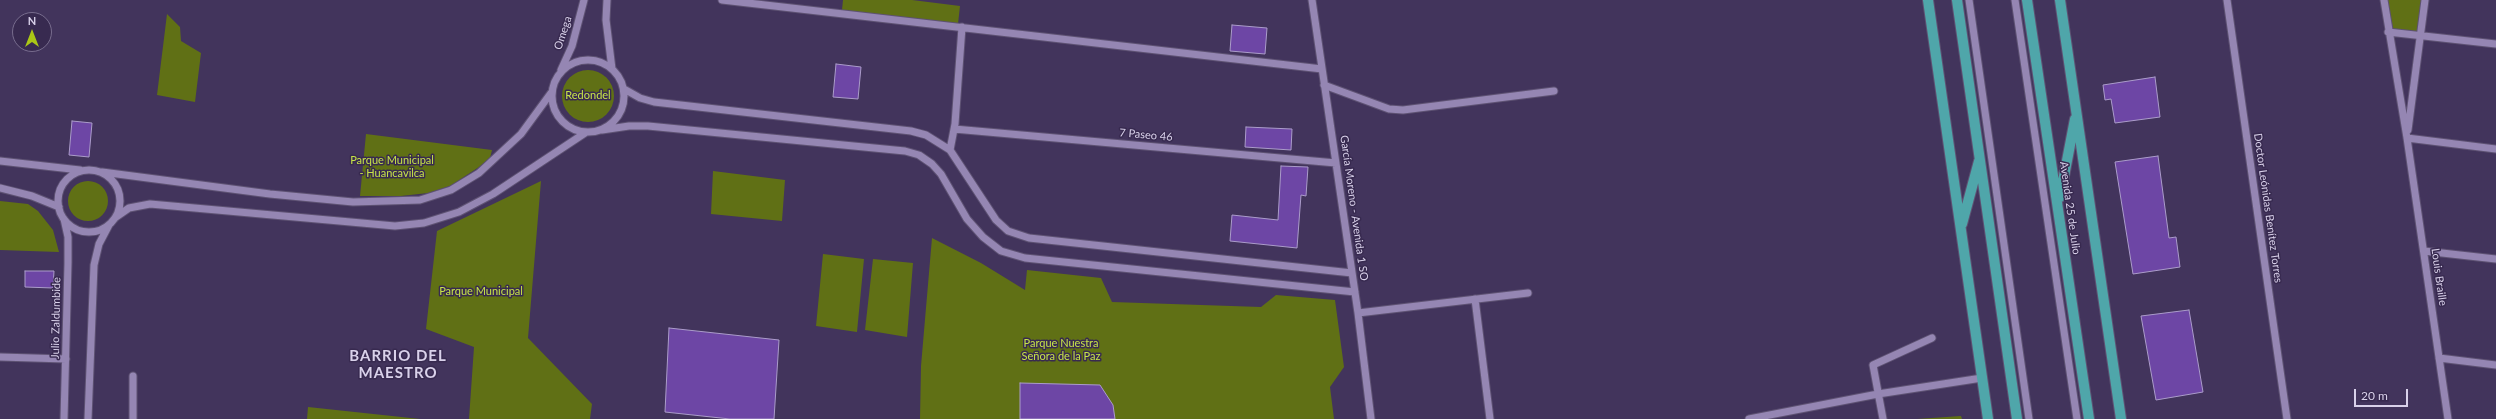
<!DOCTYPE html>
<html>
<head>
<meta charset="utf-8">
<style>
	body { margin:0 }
	#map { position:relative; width:2496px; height:419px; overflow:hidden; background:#42345c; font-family:Lato,sans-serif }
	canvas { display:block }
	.north { position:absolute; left:12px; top:12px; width:40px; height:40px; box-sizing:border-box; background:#382a50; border:1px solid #786d8e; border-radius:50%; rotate:0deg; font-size:11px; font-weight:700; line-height:16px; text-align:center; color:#d9d1ea }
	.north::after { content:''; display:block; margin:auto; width:14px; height:18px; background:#abc616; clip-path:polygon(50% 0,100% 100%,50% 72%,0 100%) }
	.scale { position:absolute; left:2354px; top:389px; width:54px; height:18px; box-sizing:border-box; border:2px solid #d9d1ea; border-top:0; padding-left:5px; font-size:12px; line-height:14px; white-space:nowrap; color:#d9d1ea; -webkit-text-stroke:3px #382a50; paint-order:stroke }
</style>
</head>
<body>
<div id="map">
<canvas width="2496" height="419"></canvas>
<div class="north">N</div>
<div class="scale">20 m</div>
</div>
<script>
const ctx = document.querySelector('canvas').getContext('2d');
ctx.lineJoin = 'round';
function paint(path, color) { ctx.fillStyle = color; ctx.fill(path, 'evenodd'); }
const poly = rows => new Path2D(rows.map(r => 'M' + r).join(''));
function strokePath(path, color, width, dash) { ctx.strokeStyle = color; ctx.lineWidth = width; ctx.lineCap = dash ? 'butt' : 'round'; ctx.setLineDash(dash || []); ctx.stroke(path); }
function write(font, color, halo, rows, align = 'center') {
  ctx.font = font + ' Lato,sans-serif'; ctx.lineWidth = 3; ctx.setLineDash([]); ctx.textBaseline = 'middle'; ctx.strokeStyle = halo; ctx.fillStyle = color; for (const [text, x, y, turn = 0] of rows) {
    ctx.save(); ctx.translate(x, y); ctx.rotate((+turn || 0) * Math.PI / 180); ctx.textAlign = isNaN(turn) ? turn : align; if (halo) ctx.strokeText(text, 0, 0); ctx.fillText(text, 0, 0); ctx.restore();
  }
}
paint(poly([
	[843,0,912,0,960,6,958,24,842,10],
	[2384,0,2425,0,2420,35,2388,32],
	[167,14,180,27,181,41,201,53,195,102,157,95],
	'562 96a26 26 0 1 1 52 0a26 26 0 1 1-52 0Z',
	[366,134,492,150,490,158,479,167,450,186,428,193,401,196,360,196],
	[713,171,785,180,782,221,711,214],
	'68 201a20 20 0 1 1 40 0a20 20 0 1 1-40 0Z',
	[541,181,528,338,592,404,590,419,469,419,474,347,426,329,437,231],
	[0,201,28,204,38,211,53,230,59,252,0,250],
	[932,238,981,263,1025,290,1027,270,1101,278,1112,302,1261,307,1276,295,1335,300,1344,367,1330,387,1334,419,920,419,921,366],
	[823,254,864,259,857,332,816,326],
	[873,259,913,263,907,337,865,330],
	[308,407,420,419,307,419],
	[1961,416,1962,419,1917,419]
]), '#607015');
const building = poly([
	[1232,25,1267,28,1265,54,1230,51,1232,25],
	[836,64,861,67,858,99,833,97,836,64],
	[2155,77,2160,117,2115,123,2111,99,2105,100,2103,85,2155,77],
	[72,121,92,123,89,157,69,155,72,121],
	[1246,127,1292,129,1291,150,1245,147,1246,127],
	[2158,156,2169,238,2176,237,2180,267,2133,274,2115,162,2158,156],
	[1281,166,1308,167,1306,196,1301,195,1297,248,1230,241,1232,215,1278,220,1281,166],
	[25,271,54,271,53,288,25,287,25,271],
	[2189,310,2203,392,2156,400,2141,316,2189,310],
	[669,328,779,340,774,419,730,419,665,412,669,328],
	[1020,383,1100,385,1113,405,1115,419,1020,419,1020,383]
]);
paint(building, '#6d46a5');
strokePath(building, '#ab9cca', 1);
const minor = poly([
	[607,0,606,20,612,69],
	[722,0,1322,69],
	[1312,0,1358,313,1371,419],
	[1969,0,2029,419],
	[2015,0,2077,419],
	[2227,0,2287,419],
	[2384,0,2407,138,2448,419],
	[2388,32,2496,44],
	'552 96a36 36 0 1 1 72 0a36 36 0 1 1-72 0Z',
	[561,70,572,46,584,0],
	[1324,85,1389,109,1403,110,1554,91],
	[624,89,640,98,654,102,911,131,926,135,950,150,996,220,1008,231,1029,238,1352,273],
	[954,129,1336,163],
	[602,130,629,126,648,126,905,151,919,155,932,164,941,174,967,219,983,237,1001,251,1025,258,1355,292],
	[2408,130,2425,0],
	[2407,138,2496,149],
	[950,150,955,124,962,27],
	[0,161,80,170],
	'58 201a31 31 0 1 1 62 0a31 31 0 1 1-62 0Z',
	[102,172,270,194,353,202,420,200,451,190,479,173,521,134,551,93],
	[0,188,32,196,59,207],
	[116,217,129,208,150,204,395,226,424,223,459,212,493,194,585,133],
	[64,219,68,237,68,263,64,419],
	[2424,251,2496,259],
	[1475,299,1490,419],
	[1358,313,1528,293],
	[0,357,66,359],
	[2439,358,2496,365],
	[88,419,94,265,99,244,109,225],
	[133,419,133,376],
	[1749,419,1878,394,1982,378],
	[1883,419,1873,365,1932,338]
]);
const major = poly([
	[1928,0,1988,419],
	[1957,0,2017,419],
	[2027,0,2089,419],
	[2060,0,2121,419],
	[2060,197,2075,119],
	[1962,224,1979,161]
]);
strokePath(minor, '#5e5273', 9);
strokePath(major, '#5e5273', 12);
strokePath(minor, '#9586b3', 7);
strokePath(major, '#4fa6aa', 10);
write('11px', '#d9d1ea', '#382a50', [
	["Omega",563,33,-72],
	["7 Paseo 46",1146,135,5],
	["García Moreno - Avenida 1 SO",1354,208,82],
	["Avenida 25 de Julio",2070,208,82],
	["Doctor Leónidas Benítez Torres",2268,208,82],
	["Louis Braille",2439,277,82],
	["Julio Zaldumbide",56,318,-89]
]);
write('11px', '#c7e448', '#382a50', [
	["Redondel",588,95],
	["Parque Municipal",392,160],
	["- Huancavilca",392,173],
	["Parque Municipal",481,291],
	["Parque Nuestra",1061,343],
	["Señora de la Paz",1061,356]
]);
ctx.letterSpacing = '1px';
write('bold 15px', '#d9d1ea', '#382a50', [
	["BARRIO DEL",398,356],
	["MAESTRO",398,373]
]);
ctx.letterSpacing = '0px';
</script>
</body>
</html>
